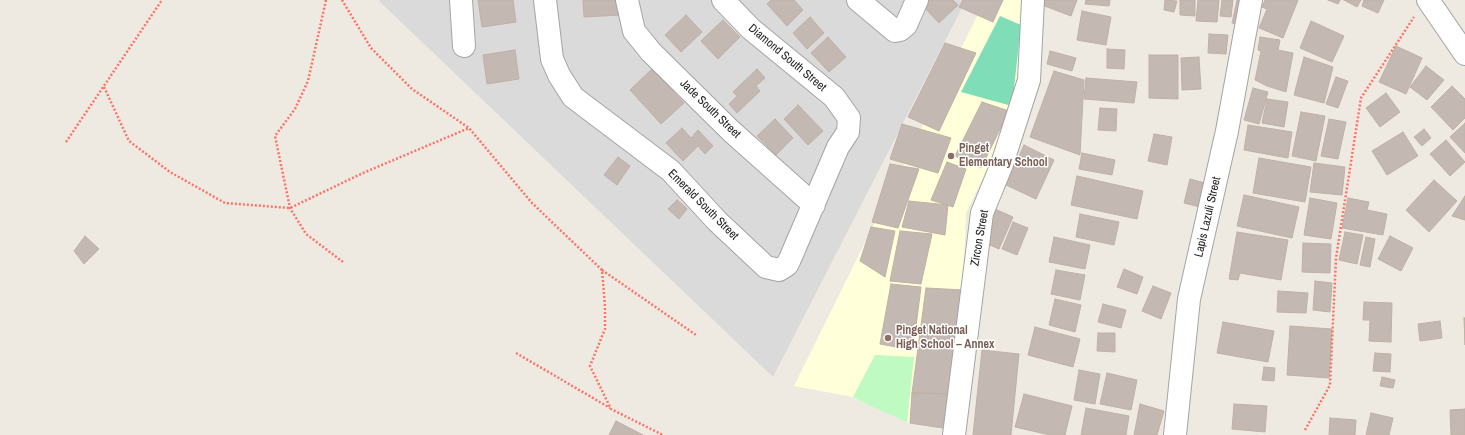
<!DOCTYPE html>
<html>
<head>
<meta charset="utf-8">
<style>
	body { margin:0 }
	canvas { display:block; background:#eeeae2 }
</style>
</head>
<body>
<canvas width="1465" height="435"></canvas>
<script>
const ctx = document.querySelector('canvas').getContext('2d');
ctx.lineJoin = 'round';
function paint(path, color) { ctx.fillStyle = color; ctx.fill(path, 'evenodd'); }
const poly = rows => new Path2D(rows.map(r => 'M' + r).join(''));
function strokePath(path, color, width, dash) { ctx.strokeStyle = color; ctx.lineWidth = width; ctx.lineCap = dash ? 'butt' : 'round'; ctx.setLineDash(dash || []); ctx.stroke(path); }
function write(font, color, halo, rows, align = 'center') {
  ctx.font = font + ' "Archivo Narrow",sans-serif'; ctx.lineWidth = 3; ctx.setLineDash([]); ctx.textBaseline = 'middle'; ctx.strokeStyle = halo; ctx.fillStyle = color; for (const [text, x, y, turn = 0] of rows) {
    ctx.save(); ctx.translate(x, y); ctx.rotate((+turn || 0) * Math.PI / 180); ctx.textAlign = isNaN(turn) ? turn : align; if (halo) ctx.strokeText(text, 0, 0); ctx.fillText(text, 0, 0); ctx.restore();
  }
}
paint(poly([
	[380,0,966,0,773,377,379,1]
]), '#dbdada');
paint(poly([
	[985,0,1022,0,1021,99,966,213,963,290,949,429,910,423,868,405,853,397,794,386]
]), '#ffffda');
paint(poly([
	[875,355,914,357,907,422,868,405,853,397]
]), '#befac2');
paint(poly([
	[1000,16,1021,25,1012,106,961,92]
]), '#7fdeb8');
const building = poly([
	[478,0,513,0,516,22,482,27,478,0],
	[583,0,619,0,620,15,584,17,583,0],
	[771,0,794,0,803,10,787,26,767,4,771,0],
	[927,0,953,0,958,5,939,23,922,5,927,0],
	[963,0,1003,0,993,22,959,7,963,0],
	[1044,0,1077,0,1071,16,1042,5,1044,0],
	[1086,0,1110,0,1109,6,1085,4,1086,0],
	[1165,0,1177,1,1174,12,1164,10,1165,0],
	[1180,0,1195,0,1195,16,1180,15,1180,0],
	[1198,0,1219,0,1217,22,1196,21,1198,0],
	[1222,0,1233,0,1231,17,1220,16,1222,0],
	[1237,0,1248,0,1243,25,1232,23,1237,0],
	[1265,0,1298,0,1283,38,1259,28,1267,9,1262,7,1265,0],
	[1328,0,1340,0,1338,4,1328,0],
	[1344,0,1361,0,1357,7,1344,0],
	[1364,0,1384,0,1378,13,1362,6,1364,0],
	[1082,11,1111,17,1106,45,1077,40,1082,11],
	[686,15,702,32,681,52,665,35,686,15],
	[810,17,824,33,807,49,793,33,810,17],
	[723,20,740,37,718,59,701,41,723,20],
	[1311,21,1344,36,1332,62,1300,48,1311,21],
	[1209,34,1228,35,1226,54,1208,53,1209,34],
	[828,37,846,57,829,72,811,53,828,37],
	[1260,37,1280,40,1278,50,1293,53,1286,92,1267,86,1255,80,1261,51,1258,50,1260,37],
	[945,43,976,53,939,131,908,117,945,43],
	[1396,46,1422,58,1406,94,1379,82,1396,46],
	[1107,49,1125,50,1124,69,1107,68,1107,49],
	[515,50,519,79,487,84,483,55,515,50],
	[1050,51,1076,58,1072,71,1047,64,1050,51],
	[1149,55,1178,55,1178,99,1149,98,1149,55],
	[1199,57,1201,89,1182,90,1181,58,1199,57],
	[1304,57,1333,67,1324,103,1294,95,1304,57],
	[1426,66,1444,80,1427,100,1410,87,1426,66],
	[652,69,684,103,661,124,630,90,652,69],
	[757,69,765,78,756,86,760,91,737,113,729,104,737,96,733,92,757,69],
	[1054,71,1084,80,1080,155,1030,137,1054,71],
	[1336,77,1348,81,1338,108,1326,104,1336,77],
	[1086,78,1137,82,1134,103,1084,99,1086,78],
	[1452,86,1465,99,1465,118,1453,130,1431,107,1452,86],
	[1253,88,1268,92,1259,124,1244,120,1253,88],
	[1386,93,1400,112,1380,127,1366,108,1386,93],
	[1267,99,1288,102,1284,127,1262,123,1267,99],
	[982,102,1009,111,981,168,955,156,982,102],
	[798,105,823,131,808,145,784,119,798,105],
	[1100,108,1117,109,1116,131,1098,130,1100,108],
	[1301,112,1325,116,1316,161,1292,156,1301,112],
	[775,119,793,138,776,155,757,136,775,119],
	[1329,119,1346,122,1338,159,1321,156,1329,119],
	[1465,123,1465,153,1450,137,1465,123],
	[902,124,951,138,938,173,890,159,902,124],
	[1248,125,1292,132,1288,158,1244,150,1248,125],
	[682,128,691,138,698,130,713,146,705,154,698,146,683,161,666,143,682,128],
	[1424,129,1431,138,1422,146,1414,137,1424,129],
	[1403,132,1418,156,1387,175,1372,151,1403,132],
	[1154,134,1172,137,1167,165,1148,161,1154,134],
	[1446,140,1465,162,1450,176,1430,154,1446,140],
	[1024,145,1054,160,1036,199,1006,185,1024,145],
	[1082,153,1115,160,1112,175,1079,169,1082,153],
	[618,157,630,166,617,185,604,175,618,157],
	[1259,158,1311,167,1305,202,1253,193,1259,158],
	[947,162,966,169,953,207,931,200,947,162],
	[1314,163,1345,167,1342,195,1310,192,1314,163],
	[890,164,919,169,898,228,872,222,890,164],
	[1077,176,1143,191,1137,219,1071,205,1077,176],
	[1190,179,1205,183,1200,207,1184,203,1190,179],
	[1434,180,1457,201,1429,232,1406,210,1434,180],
	[1244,195,1299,207,1292,238,1237,226,1244,195],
	[1465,196,1465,220,1452,216,1465,196],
	[1310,198,1337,203,1331,239,1304,235,1310,198],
	[1348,198,1369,202,1367,210,1387,214,1383,235,1342,228,1348,198],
	[677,200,687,209,679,219,668,209,677,200],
	[909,201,948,205,945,235,902,227,909,201],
	[995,209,1013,217,999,249,981,241,995,209],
	[1080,214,1119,222,1114,245,1076,237,1080,214],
	[1013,222,1028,228,1017,255,1002,249,1013,222],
	[871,227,895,231,885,277,860,261,871,227],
	[900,231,932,234,921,284,890,281,900,231],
	[1237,232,1288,240,1281,280,1240,273,1238,280,1229,279,1237,232],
	[1345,232,1363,235,1357,264,1339,260,1345,232],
	[85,236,99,249,84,264,74,251,85,236],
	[1390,236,1413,248,1401,271,1378,259,1390,236],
	[1054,237,1090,245,1085,269,1049,262,1054,237],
	[1366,237,1375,239,1370,267,1360,265,1366,237],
	[1303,243,1331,244,1330,273,1302,272,1303,243],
	[1124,269,1143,277,1137,294,1117,287,1124,269],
	[1056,270,1085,275,1080,300,1051,294,1056,270],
	[1315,281,1332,283,1330,312,1313,310,1315,281],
	[891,284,921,287,913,350,880,344,891,284],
	[1153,286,1171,293,1161,319,1142,311,1153,286],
	[926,288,963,290,953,394,912,393,926,288],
	[1278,291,1308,293,1306,313,1277,312,1278,291],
	[1055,299,1081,305,1075,332,1049,325,1055,299],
	[1364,302,1392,303,1391,342,1369,341,1370,320,1363,320,1364,302],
	[1103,304,1126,310,1121,328,1098,322,1103,304],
	[1464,318,1465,318,1465,345,1464,318],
	[1440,321,1442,338,1420,341,1418,324,1440,321],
	[1223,322,1274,331,1268,362,1217,353,1223,322],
	[1290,326,1332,329,1329,378,1287,375,1290,326],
	[1035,327,1080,339,1073,367,1028,355,1035,327],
	[1098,333,1115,333,1115,352,1097,351,1098,333],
	[982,350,1019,354,1011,435,973,435,982,350],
	[1375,353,1391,354,1390,372,1373,371,1375,353],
	[1264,367,1275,368,1274,381,1262,380,1264,367],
	[1079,370,1100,374,1095,404,1074,400,1079,370],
	[1107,373,1137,380,1131,410,1100,404,1107,373],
	[1382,377,1395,380,1393,388,1380,386,1382,377],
	[912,393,953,394,949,429,910,423,912,393],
	[1024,394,1072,406,1065,435,1050,435,1015,427,1024,394],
	[1140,404,1164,411,1157,435,1134,435,1140,404],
	[1234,404,1267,406,1265,432,1232,429,1234,404],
	[1086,408,1129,416,1126,435,1081,435,1086,408],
	[1465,409,1465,435,1451,435,1450,410,1465,409],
	[1371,413,1393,418,1389,435,1366,435,1371,413],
	[1330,418,1356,420,1355,435,1329,435,1330,418],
	[616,421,643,435,609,435,616,421]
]);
paint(building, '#c3b9b2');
strokePath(building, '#c0b0a5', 1);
const minor = poly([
	[461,0,464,46],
	[545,0,552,59,559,75,573,97,671,171,717,221,766,267,779,270,787,265,790,259,838,147,848,132,849,118,834,97,751,29,723,0],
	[627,0,634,31,651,52,731,131,814,205],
	[858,0,895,31,900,30,906,25,917,0],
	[1428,0,1465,54],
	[954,435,982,213,1002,164,1029,80,1033,0],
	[1175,435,1189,299,1227,131,1251,0]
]);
strokePath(minor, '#a4a4a4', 24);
strokePath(poly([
	[326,0,308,81,295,109,275,136,290,208,306,234,343,262],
	[342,0,371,48,412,89,469,128,532,203,602,270,605,306,605,329,590,366,611,409,663,435],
	[104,87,129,141,170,172,225,203,290,208,363,173,469,128],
	[66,142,162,0],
	[602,270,696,335],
	[516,353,610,408],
	[1305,430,1330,385,1336,258,1361,98,1414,17]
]), '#fb7467', 2.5, [2, 2]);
strokePath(minor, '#fff', 22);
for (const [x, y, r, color] of [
	[951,156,4,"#8d6e63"],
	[888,338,4,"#8d6e63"]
]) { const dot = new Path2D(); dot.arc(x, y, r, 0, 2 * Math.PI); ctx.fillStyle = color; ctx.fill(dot); strokePath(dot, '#fff', 1.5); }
write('12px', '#1d1d1d', '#fff', [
	["Diamond South Street",787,58,40],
	["Jade South Street",710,109,44],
	["Emerald South Street",703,205,45],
	["Lapis Lazuli Street",1208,217,-77],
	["Zircon Street",980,238,-80]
]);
write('bold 12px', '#785e54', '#fff', [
	["Pinget",959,149],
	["Elementary School",959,163],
	["Pinget National",896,331],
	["High School – Annex",896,345]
], 'left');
</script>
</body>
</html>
